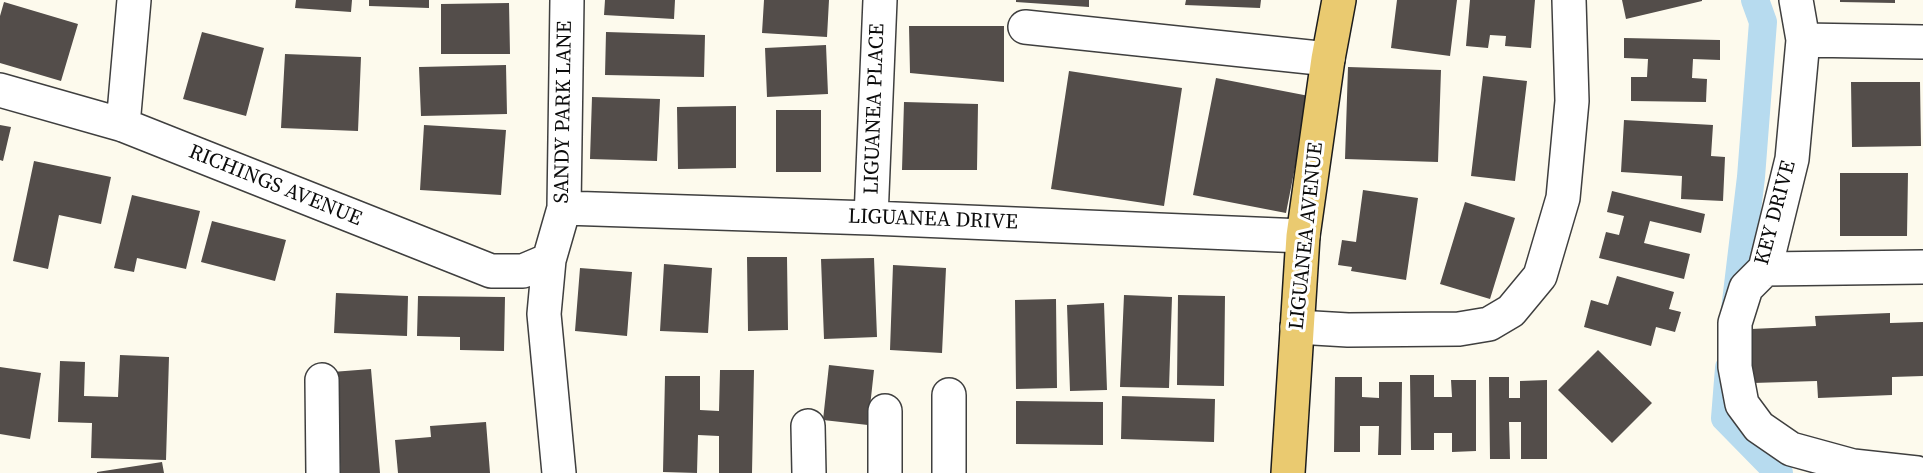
<!DOCTYPE html>
<html>
<head>
<meta charset="utf-8">
<style>
	body { margin:0 }
	canvas { display:block; background:#fdfaed }
</style>
</head>
<body>
<canvas width="1923" height="473"></canvas>
<script>
const ctx = document.querySelector('canvas').getContext('2d');
ctx.lineJoin = 'round';
const poly = rows => new Path2D(rows.map(r => 'M' + r).join(''));
function strokePath(path, color, width, dash) { ctx.strokeStyle = color; ctx.lineWidth = width; ctx.lineCap = dash ? 'butt' : 'round'; ctx.setLineDash(dash || []); ctx.stroke(path); }
function paint(path, color) { ctx.fillStyle = color; ctx.fill(path, 'evenodd'); }
function write(font, color, halo, rows, align = 'center') {
  ctx.font = font + ' "Source Serif 4",serif'; ctx.lineWidth = 6; ctx.setLineDash([]); ctx.textBaseline = 'middle'; ctx.strokeStyle = halo; ctx.fillStyle = color; for (const [text, x, y, turn = 0] of rows) {
    ctx.save(); ctx.translate(x, y); ctx.rotate((+turn || 0) * Math.PI / 180); ctx.textAlign = isNaN(turn) ? turn : align; if (halo) ctx.strokeText(text, 0, 0); ctx.fillText(text, 0, 0); ctx.restore();
  }
}
strokePath(poly([
	[1735,310,1751,177,1763,22,1755,0],
	[1729,368,1725,418,1779,473]
]), '#b7dbef', 28);
paint(poly([
	[296,0,352,0,351,12,295,8],
	[369,0,429,0,429,8,369,6],
	[605,0,675,0,674,19,604,15],
	[764,0,829,0,827,37,762,33],
	[1016,0,1089,0,1089,7,1016,2],
	[1186,0,1261,0,1260,8,1185,5],
	[1397,0,1457,0,1450,56,1391,48],
	[1470,0,1535,0,1531,48,1505,46,1506,36,1490,35,1488,48,1466,46],
	[1622,0,1702,0,1702,1,1626,19],
	[1840,0,1895,0,1895,3,1840,2],
	[4,2,78,24,61,81,0,63,0,16],
	[509,3,510,54,441,54,441,4],
	[909,26,1004,26,1004,82,910,73],
	[202,32,264,48,246,116,183,99],
	[606,32,705,35,704,77,605,75],
	[1624,38,1720,40,1720,60,1693,59,1692,78,1707,79,1706,102,1631,101,1631,77,1647,77,1648,59,1624,58],
	[826,45,828,94,767,97,765,48],
	[285,54,361,57,358,131,281,128],
	[506,65,507,114,421,116,419,67],
	[1348,67,1441,70,1438,162,1345,159],
	[1069,71,1182,88,1164,206,1051,189],
	[1483,76,1527,81,1515,181,1471,176],
	[1216,78,1309,96,1286,213,1193,195],
	[1851,82,1920,82,1921,146,1852,147],
	[592,97,660,99,657,161,590,159],
	[904,102,978,104,977,170,902,170],
	[736,106,736,168,678,169,677,107],
	[776,110,821,110,821,172,776,172],
	[1624,120,1713,125,1711,156,1725,157,1723,201,1681,199,1682,176,1621,172],
	[0,125,11,127,3,161,0,160],
	[424,125,506,130,501,195,420,190],
	[34,161,111,177,101,224,59,215,48,269,13,261],
	[1840,173,1908,173,1907,236,1840,236],
	[1363,190,1418,198,1406,280,1351,271,1352,267,1338,265,1342,240,1356,242],
	[1612,191,1705,214,1701,233,1650,221,1644,243,1690,254,1684,279,1599,258,1606,232,1619,235,1624,216,1607,212],
	[132,195,200,211,186,269,137,258,134,272,114,268],
	[1465,202,1515,218,1490,299,1440,284],
	[212,221,286,240,275,281,201,262],
	[747,257,787,257,788,330,748,331],
	[874,258,877,337,824,339,821,259],
	[664,264,712,268,708,333,660,331],
	[893,265,946,268,942,353,890,350],
	[580,268,632,272,627,336,575,331],
	[1617,276,1674,292,1669,309,1681,312,1675,332,1656,327,1651,346,1584,327,1591,300,1608,305],
	[336,293,408,296,407,336,334,333],
	[1124,295,1172,297,1169,388,1120,387],
	[1178,295,1225,296,1224,386,1177,385],
	[418,296,505,297,504,351,460,350,460,337,417,336],
	[1056,299,1057,388,1016,389,1015,300],
	[1104,303,1107,390,1070,391,1067,305],
	[1890,313,1890,323,1923,322,1923,376,1892,377,1892,395,1818,398,1817,381,1753,383,1751,329,1816,326,1815,316],
	[1598,350,1652,403,1612,443,1558,390],
	[120,355,169,357,166,460,91,458,92,423,58,422,60,361,85,362,84,396,118,397],
	[829,365,874,370,868,425,823,420],
	[0,367,41,373,30,439,0,434],
	[371,369,380,473,341,473,332,372],
	[720,370,754,370,752,473,719,473,719,436,698,435,697,473,663,472,665,376,700,376,700,410,719,411],
	[1410,375,1434,375,1434,397,1452,397,1451,380,1476,380,1476,451,1452,452,1452,433,1434,433,1434,450,1411,450],
	[1335,377,1362,377,1362,397,1379,398,1379,382,1402,382,1401,455,1378,455,1379,426,1360,426,1360,452,1334,452],
	[1489,377,1509,377,1509,398,1520,398,1520,381,1547,380,1547,459,1521,459,1521,422,1509,422,1510,459,1490,459],
	[1122,396,1215,399,1214,442,1121,439],
	[1016,401,1103,402,1103,445,1016,444],
	[486,422,490,473,398,473,395,440,431,437,430,426],
	[162,462,164,473,97,473,97,472]
]), '#534d4a');
const minor = poly([
	[1796,0,1803,40,1792,159,1765,269,1746,288,1735,323,1735,367,1742,404,1759,427,1791,449,1853,466,1917,473],
	[1025,27,1328,59],
	[1803,40,1923,42],
	[0,90,123,125,491,271,523,271,549,260],
	[123,125,134,0],
	[564,208,871,218,1303,236],
	[871,218,880,0],
	[1765,269,1923,267],
	[1297,327,1348,330,1459,329,1489,324,1511,311,1540,276,1563,198,1572,101,1569,0],
	[322,380,323,473],
	[885,411,885,473],
	[808,426,809,473],
	[559,473,544,314,549,260,564,208,567,0],
	[949,473,949,395]
]);
const major = poly([
	[1288,473,1303,236,1328,59,1339,0]
]);
strokePath(minor, '#3f3f3f', 36);
strokePath(major, '#1d1d1d', 36);
strokePath(minor, '#fff', 33);
strokePath(major, '#eaca70', 33);
write('21px', '#0c0c0c', '#fff', [
	["LIGUANEA PLACE",875,109,-88],
	["SANDY PARK LANE",564,112,-89],
	["RICHINGS AVENUE",275,186,22],
	["KEY DRIVE",1776,213,-75],
	["LIGUANEA DRIVE",933,220,2],
	["LIGUANEA AVENUE",1307,236,-84]
]);
</script>
</body>
</html>
